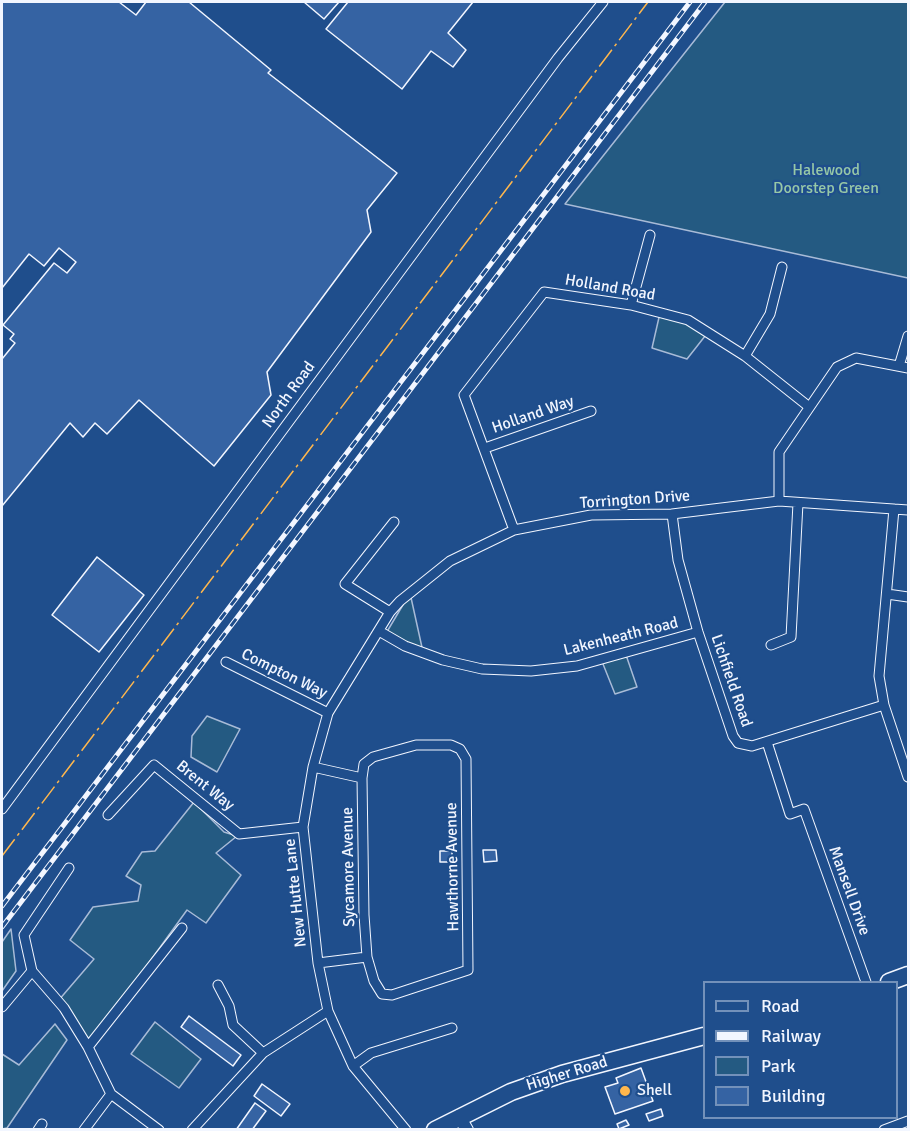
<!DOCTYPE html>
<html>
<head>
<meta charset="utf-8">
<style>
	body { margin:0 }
	#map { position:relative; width:910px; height:1131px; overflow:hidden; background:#1f4e8c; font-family:Signika,sans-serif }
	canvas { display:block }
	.frame { position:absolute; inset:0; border:3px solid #f2f6ff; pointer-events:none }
	.legend { position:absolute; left:703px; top:981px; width:195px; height:138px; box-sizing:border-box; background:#1f4e8c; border:2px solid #7391ba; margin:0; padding:8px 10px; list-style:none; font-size:18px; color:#f2f6ff }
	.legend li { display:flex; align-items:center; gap:12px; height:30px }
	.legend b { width:30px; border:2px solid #7391ba }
</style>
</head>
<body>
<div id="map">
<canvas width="910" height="1131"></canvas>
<div class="frame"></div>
<ul class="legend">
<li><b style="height:8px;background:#1f4e8c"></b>Road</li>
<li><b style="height:8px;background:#f2f6ff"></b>Railway</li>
<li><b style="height:16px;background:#245a82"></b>Park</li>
<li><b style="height:16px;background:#3563a3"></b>Building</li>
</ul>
</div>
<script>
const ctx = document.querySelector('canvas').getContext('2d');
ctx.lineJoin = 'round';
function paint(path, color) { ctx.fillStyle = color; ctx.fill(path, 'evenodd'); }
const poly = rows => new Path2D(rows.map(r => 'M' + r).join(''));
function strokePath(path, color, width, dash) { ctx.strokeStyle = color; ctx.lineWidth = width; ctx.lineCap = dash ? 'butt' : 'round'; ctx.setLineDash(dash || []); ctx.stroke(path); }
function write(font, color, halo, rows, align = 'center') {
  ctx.font = font + ' Signika,sans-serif'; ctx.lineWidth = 4.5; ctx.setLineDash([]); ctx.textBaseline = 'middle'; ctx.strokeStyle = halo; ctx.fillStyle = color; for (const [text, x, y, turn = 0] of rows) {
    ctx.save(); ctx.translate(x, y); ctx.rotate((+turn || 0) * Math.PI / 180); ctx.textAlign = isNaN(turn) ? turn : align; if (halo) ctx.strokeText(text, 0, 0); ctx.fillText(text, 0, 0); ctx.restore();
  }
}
const green = poly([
	[725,2,908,2,908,278,565,204,725,2],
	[660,313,709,331,687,359,652,348,660,313],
	[410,593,423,652,385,635,410,593],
	[625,652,637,687,615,694,601,659,625,652],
	[207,716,240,729,217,772,191,757,192,736,207,716],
	[194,802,224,832,237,836,216,853,241,875,206,923,187,910,88,1047,58,1001,94,959,70,940,93,907,138,901,141,885,126,876,142,852,155,851,194,802],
	[11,929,16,971,2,991,2,942,11,929],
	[155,1022,201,1059,179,1088,131,1054,155,1022],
	[55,1024,67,1040,7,1128,2,1129,2,1054,19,1065,55,1024]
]);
paint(green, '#245a82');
strokePath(green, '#a8bbd7', 1.5);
const building = poly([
	[2,2,119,2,136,15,146,2,189,2,271,70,268,73,397,173,367,210,371,232,267,372,271,395,214,466,139,400,107,434,95,423,83,437,70,423,2,506,2,359,15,343,10,339,14,334,3,325,54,263,67,273,76,262,59,248,44,266,29,254,2,288,2,2],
	[304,2,339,2,324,19,304,2],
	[348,2,473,2,448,33,466,50,453,67,431,51,402,89,326,29,348,2],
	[97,557,144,595,99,652,52,615,97,557],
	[483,850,496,850,497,861,484,862,483,850],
	[440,851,452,851,452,862,440,862,440,851],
	[189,1016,241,1055,233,1066,181,1027,189,1016],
	[641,1068,653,1101,615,1114,605,1087,618,1083,616,1078,641,1068],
	[262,1084,290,1104,281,1116,254,1096,262,1084],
	[255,1103,266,1111,252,1130,236,1130,255,1103],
	[661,1109,663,1116,649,1121,646,1114,661,1109],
	[626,1120,629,1125,619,1129,617,1124,626,1120]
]);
paint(building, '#3563a3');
strokePath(building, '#f2f6ff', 1.5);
const street = poly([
	[631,305,650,235],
	[745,356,770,314,782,267],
	[899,366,908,336],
	[485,448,591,411],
	[779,501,779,452,837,367,856,358,908,368],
	[894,509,879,676,884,705,908,777],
	[672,514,678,560,698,632,733,736,738,743,752,746,884,705],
	[514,530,464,395,544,292,631,305,688,320,745,356,808,406],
	[887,594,908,597],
	[390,612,345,584,394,522],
	[379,631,405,646,443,660,482,669,531,671,577,666,698,632],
	[771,645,791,637,798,503],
	[226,662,328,713],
	[767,742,790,814,804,809,866,982],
	[313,767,362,778,364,915,367,957,318,963],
	[362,778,364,764,373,757,416,745,451,745,460,749,466,759,468,970,392,995,382,994,374,981,367,957],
	[2,809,558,58,603,2],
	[108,815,154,765,239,834,303,827],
	[69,868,24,935,32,971,64,1008,88,1047,111,1094,159,1130],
	[218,985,229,1006,233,1025,263,1053],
	[2,1007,32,971],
	[88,1047,182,928],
	[353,1066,371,1053,452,1028],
	[38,1130,42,1124],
	[84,1130,111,1094],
	[192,1130,263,1053,328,1011],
	[406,1130,353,1066,328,1011,318,963,303,827,313,767,328,713,390,612,400,601,450,561,514,530,591,515,672,514,779,501,908,510],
	[884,1130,908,1121]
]);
const secondary = poly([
	[459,1116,467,1130]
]);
const highway = poly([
	[889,982,908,975],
	[435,1130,511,1092,562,1074,704,1036]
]);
strokePath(street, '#f2f6ff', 11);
strokePath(secondary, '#f2f6ff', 14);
strokePath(highway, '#f2f6ff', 19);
strokePath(street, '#1f4e8c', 9);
strokePath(secondary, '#1f4e8c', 12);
strokePath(highway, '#1f4e8c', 16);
const rail = poly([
	[2,906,690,2],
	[2,927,705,2]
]);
strokePath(rail, '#f2f6ff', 5);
strokePath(rail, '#1f4e8c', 3, [9]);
strokePath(poly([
	[2,856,648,2]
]), '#ffb74d', 1.5, [21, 4.5, 3, 4.5]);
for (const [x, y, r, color] of [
	[625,1091,6,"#ffb74d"]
]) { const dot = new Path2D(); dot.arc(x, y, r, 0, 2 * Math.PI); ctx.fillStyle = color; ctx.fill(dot); strokePath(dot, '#1f4e8c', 2); }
write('16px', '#97c8a6', '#1f4e8c', [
	["Halewood",826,171],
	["Doorstep Green",826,189]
]);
write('16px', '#f2f6ff', '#1f4e8c', [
	["Holland Road",610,288,10],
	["North Road",289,395,-54],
	["Holland Way",533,415,-19],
	["Torrington Drive",635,500,-4],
	["Lakenheath Road",621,637,-14],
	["Compton Way",284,674,26],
	["Lichfield Road",731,681,71],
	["Brent Way",205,786,39],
	["Sycamore Avenue",349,867,-91],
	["Hawthorne Avenue",453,867,-91],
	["Mansell Drive",849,891,70],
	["New Hutte Lane",296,893,-96],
	["Higher Road",567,1074,-17]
]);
write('16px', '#f2f6ff', '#1f4e8c', [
	["Shell",637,1091]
], 'left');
</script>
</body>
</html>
